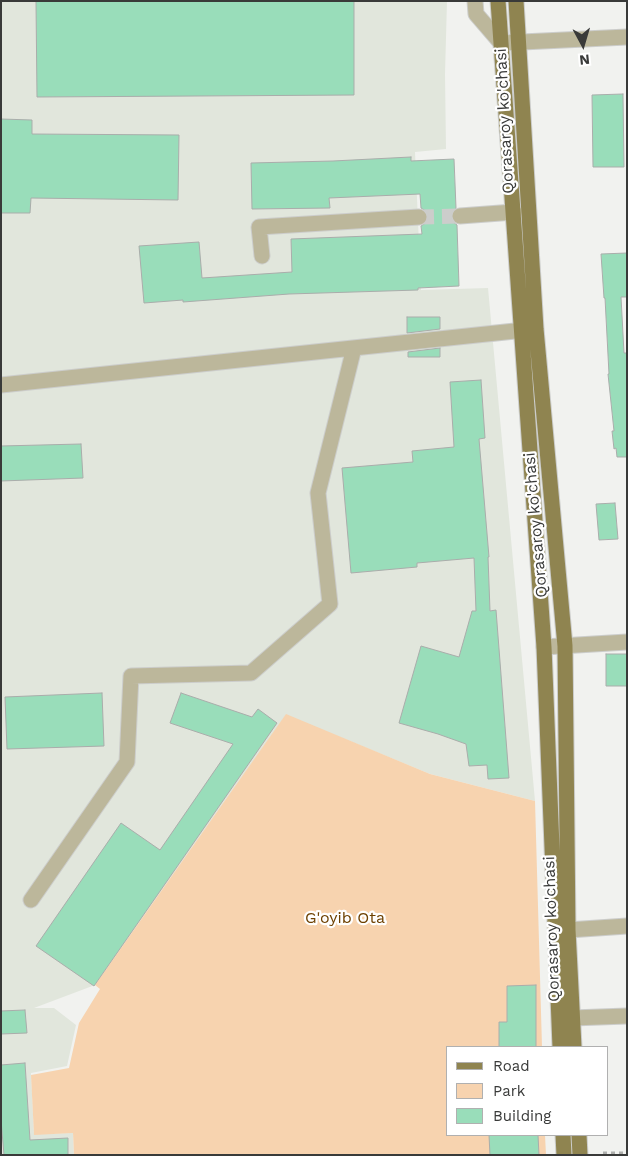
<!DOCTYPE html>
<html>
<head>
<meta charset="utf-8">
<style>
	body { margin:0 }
	#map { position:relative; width:628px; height:1156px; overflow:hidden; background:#f1f2ef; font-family:"Work Sans",sans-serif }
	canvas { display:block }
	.frame { position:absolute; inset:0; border:2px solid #393a39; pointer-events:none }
	.legend { position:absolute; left:446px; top:1046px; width:162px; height:90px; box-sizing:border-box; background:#fff; border:1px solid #b0b0b0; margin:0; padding:6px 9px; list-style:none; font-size:15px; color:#393a39 }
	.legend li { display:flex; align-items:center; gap:10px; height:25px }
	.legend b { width:25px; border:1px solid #b0b0b0 }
	.north { position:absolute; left:558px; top:20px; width:50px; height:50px; -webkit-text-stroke:4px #fff; paint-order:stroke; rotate:174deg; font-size:14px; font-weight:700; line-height:20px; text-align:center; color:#393a39 }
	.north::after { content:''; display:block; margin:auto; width:18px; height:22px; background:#393a39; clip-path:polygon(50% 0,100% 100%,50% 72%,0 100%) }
</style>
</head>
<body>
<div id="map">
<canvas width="628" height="1156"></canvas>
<div class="frame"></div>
<ul class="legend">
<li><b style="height:6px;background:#8f8450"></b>Road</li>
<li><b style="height:14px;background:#f7d3af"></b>Park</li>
<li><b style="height:14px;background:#99ddba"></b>Building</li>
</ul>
<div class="north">N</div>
</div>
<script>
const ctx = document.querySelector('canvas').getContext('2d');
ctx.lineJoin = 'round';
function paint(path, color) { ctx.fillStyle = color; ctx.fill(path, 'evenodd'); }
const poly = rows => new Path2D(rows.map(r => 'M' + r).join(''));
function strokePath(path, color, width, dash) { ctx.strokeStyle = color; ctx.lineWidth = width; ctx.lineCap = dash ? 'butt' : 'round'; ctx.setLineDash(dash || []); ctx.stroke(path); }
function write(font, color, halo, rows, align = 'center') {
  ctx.font = font + ' "Work Sans",sans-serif'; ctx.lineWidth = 4.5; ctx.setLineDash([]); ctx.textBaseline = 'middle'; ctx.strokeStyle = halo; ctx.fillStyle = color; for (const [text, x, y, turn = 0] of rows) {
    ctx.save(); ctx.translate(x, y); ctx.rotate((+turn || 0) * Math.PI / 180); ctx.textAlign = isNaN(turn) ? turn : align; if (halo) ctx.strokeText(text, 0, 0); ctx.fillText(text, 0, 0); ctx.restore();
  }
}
paint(poly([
	[1,1,447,1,445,74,446,149,415,152,421,290,488,288,535,801,430,774,286,715,95,985,34,1008,54,1008,76,1025,67,1066,31,1073,34,1134,73,1133,74,1155,1,1155]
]), '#e1e6dc');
paint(poly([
	[286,714,430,774,535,801,542,1047,447,1047,447,1135,545,1135,546,1155,74,1155,73,1133,34,1135,31,1075,69,1068,79,1023,100,989,95,985]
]), '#f7d3af');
const building = poly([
	[36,1,354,1,354,95,37,97,36,1],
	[623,94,624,167,593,167,592,95,623,94],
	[1,119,32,120,32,134,179,135,178,200,31,198,30,213,1,213,1,119],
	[411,157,411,161,454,159,456,208,452,212,451,216,453,222,457,225,459,286,418,288,418,290,289,294,183,302,183,300,144,303,139,246,199,242,202,278,292,272,291,239,422,234,421,226,427,222,428,217,426,211,421,208,420,194,329,198,330,208,252,209,251,163,333,161,411,157],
	[627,253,627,297,621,297,624,353,627,353,627,457,617,457,616,448,614,449,612,431,614,431,608,374,609,374,605,298,604,298,601,254,627,253],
	[407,317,440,317,440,329,407,333,407,317],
	[440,348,440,357,408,357,408,352,440,348],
	[481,380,485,438,479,439,489,557,488,557,490,611,496,610,509,778,488,779,487,765,469,766,466,744,438,734,399,723,421,646,459,657,472,611,476,611,474,558,417,563,417,567,351,573,342,468,413,462,412,451,454,447,450,382,481,380],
	[81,444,83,478,1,481,1,446,81,444],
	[615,503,618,539,599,540,596,504,615,503],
	[606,654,627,654,627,686,606,686,606,654],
	[102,693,104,746,7,749,5,697,102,693],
	[181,693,252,717,258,709,277,723,94,986,36,946,121,823,160,850,233,744,170,723,181,693],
	[536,985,536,1047,499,1047,499,1022,507,1022,507,986,536,985],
	[25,1010,27,1033,1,1034,1,1011,25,1010],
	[25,1063,30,1140,68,1138,68,1155,4,1155,1,1120,1,1065,25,1063],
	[489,1135,538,1135,539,1155,490,1155,489,1135]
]);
paint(building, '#99ddba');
strokePath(building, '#aaadab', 1);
strokePath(poly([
	[419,217,460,216]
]), '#cccdcb', 15, [15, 8]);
const minor = poly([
	[475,1,476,14,501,43,627,37],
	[460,216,514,212],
	[262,256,259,227,419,217],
	[1,385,534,329],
	[544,647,627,642],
	[31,900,127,762,131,676,251,673,330,604,318,493,354,348],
	[568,930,627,926],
	[572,1018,627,1016]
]);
const major = poly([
	[498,1,544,647,560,1047],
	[516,1,536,329,565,646,568,930,574,1047],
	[563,1135,564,1155],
	[579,1135,580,1155]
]);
strokePath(minor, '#cccdcb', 17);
strokePath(major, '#cccdcb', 17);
strokePath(poly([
	[603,1153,627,1153]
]), '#aeafad', 3, [4, 4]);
strokePath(minor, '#bcb79b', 15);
strokePath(major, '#8f8450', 15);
write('16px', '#393a39', '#fff', [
	["Qorasaroy ko'chasi",505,121,-93],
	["Qorasaroy ko'chasi",536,525,-95],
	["Qorasaroy ko'chasi",552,929,-92]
]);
write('16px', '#6d4000', '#fff', [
	["G'oyib Ota",345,918]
]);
</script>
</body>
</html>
